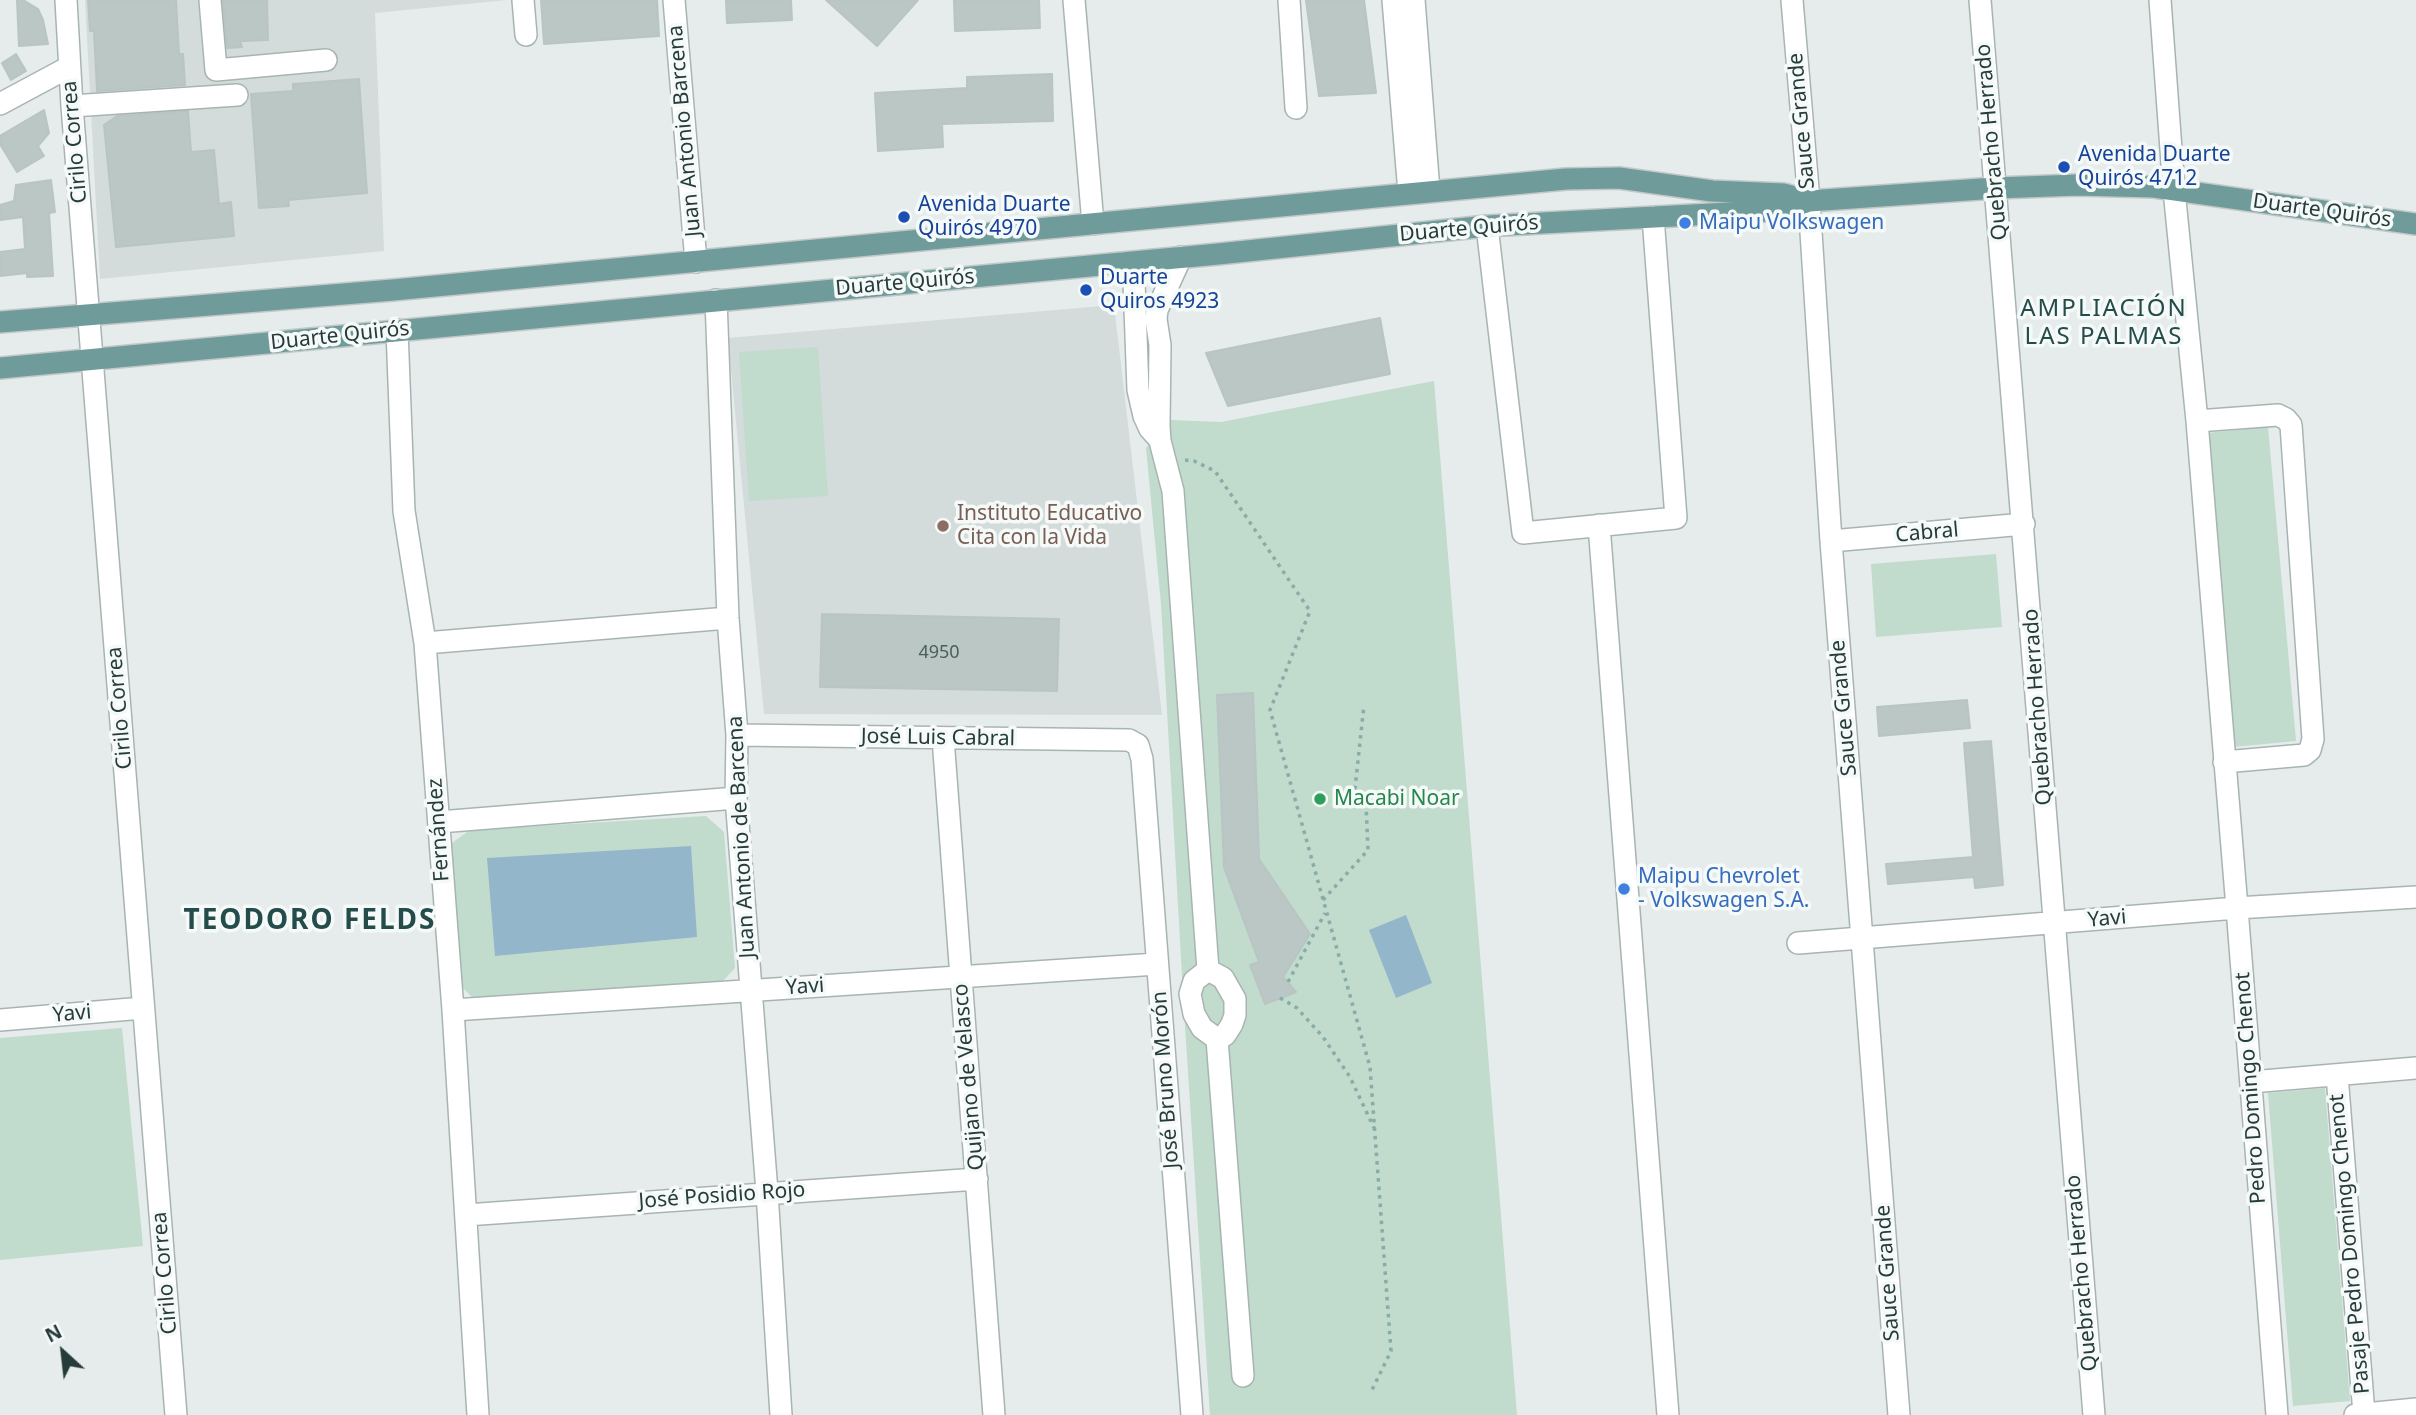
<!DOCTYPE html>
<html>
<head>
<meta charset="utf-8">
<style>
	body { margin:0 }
	#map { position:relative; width:2416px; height:1415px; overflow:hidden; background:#e5eceb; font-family:"Noto Sans",sans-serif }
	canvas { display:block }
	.north { position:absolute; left:28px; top:1317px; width:70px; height:70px; -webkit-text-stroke:5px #f5f9f8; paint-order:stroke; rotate:333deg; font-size:19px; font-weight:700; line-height:28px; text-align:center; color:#263c3b }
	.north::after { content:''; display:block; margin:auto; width:24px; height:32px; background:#263c3b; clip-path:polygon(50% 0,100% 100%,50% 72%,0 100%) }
</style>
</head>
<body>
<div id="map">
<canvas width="2416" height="1415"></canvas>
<div class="north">N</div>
</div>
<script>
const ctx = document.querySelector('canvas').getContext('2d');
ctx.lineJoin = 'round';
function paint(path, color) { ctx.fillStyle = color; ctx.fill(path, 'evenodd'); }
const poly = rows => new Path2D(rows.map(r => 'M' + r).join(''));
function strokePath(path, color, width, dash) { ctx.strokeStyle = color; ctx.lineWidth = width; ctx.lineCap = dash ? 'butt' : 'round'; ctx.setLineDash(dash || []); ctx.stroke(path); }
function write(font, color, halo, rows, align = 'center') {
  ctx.font = font + ' "Noto Sans",sans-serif'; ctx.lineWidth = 7; ctx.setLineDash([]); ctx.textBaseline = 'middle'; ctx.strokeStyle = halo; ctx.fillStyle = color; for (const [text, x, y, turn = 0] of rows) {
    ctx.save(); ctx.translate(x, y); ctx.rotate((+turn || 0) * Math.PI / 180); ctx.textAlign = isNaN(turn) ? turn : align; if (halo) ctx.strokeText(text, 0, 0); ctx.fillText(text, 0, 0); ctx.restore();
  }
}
paint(poly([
	[85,0,507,0,375,13,384,251,100,279],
	[1114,305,1162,715,764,714,728,338]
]), '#d3dcda');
paint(poly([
	[818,347,828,496,749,501,739,352],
	[1434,381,1517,1415,1210,1415,1183,994,1161,604,1146,448,1170,420,1221,422],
	[2268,427,2296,741,2233,747,2206,433],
	[1996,554,2002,627,1876,637,1871,564],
	[706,816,724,832,735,968,723,981,473,998,462,987,449,845,470,830],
	[122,1028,143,1246,0,1260,0,1038],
	[2325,1088,2350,1401,2293,1406,2268,1093]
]), '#c1dbcd');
paint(poly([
	[691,846,697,937,495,956,487,858],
	[1406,915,1432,983,1396,998,1369,930]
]), '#94b6ca');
const building = poly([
	[17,0,23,0,38,9,43,20,48,44,19,46,17,0],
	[88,0,176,0,179,54,183,54,185,85,97,91,94,31,90,31,88,0],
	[223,0,267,0,268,40,240,41,242,47,227,48,223,0],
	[541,0,657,0,659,36,544,44,541,0],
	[726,0,791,0,792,20,727,23,726,0],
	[826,0,918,0,877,46,826,0],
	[954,0,1039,0,1040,28,955,31,954,0],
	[1306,0,1364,0,1376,93,1319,96,1306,0],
	[16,54,26,71,11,80,2,63,16,54],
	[1052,74,1053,121,942,124,943,147,878,151,875,93,967,88,967,77,1052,74],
	[359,79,367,193,288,200,289,206,259,208,251,94,293,91,293,84,359,79],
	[44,110,49,133,38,146,44,156,17,172,0,144,0,136,44,110],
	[188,111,191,152,214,150,219,204,231,202,234,236,116,247,104,125,117,116,188,111],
	[51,180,55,212,49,213,53,276,27,277,27,273,0,276,0,252,25,249,23,217,0,220,0,205,14,201,16,185,51,180],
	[1380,318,1390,374,1228,406,1206,353,1380,318],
	[822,614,1059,619,1057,691,820,687,822,614],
	[1253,693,1259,859,1310,934,1283,977,1296,992,1265,1004,1250,965,1259,962,1224,867,1217,695,1253,693],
	[1967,700,1970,728,1879,736,1877,707,1967,700],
	[1991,741,2003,885,1975,888,1974,877,1888,884,1886,864,1973,857,1964,743,1991,741]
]);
paint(building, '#bac7c4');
strokePath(building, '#b8c5c3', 2);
const minor = poly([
	[66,0,72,106,176,1415],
	[210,0,216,70,326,60],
	[523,0,526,35],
	[674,0,696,262],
	[1074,0,1093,224],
	[1289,0,1296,108],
	[1393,0,1409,193],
	[1414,0,1429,191],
	[1792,0,1809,201,1831,541,1899,1415],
	[1980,0,2094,1415],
	[2160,0,2174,190,2197,421,2237,908,2277,1415],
	[0,104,69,67],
	[72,106,237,95],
	[1487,226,1523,533,1676,518,1653,217],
	[1181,257,1157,310,1156,319,1160,345,1159,426,1160,441,1173,491,1208,970],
	[1122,263,1134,281,1138,390,1144,416,1150,429,1160,440],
	[716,300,728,618,737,735,736,798,767,1192,781,1415],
	[397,330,404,511,425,643,453,1010,478,1415],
	[2197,421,2278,415,2286,419,2291,425,2313,739,2310,750,2304,755,2224,762],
	[1599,525,1668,1415],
	[1831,541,2024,524],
	[425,643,728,618],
	[737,735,1129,740,1138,745,1142,759,1192,1415],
	[943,738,994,1415],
	[439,822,736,798],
	[1798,943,2237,908,2416,897],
	[1208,970,1223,978,1235,999,1235,1015,1232,1024,1225,1035,1217,1039,1202,1028,1194,1014,1190,994,1194,981,1208,970],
	[453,1010,1157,964],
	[0,1020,143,1008],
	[1217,1039,1243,1376],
	[2337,1075,2364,1414],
	[2251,1082,2416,1068],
	[466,1215,977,1179],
	[2355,1415,2416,1409]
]);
const major = poly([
	[0,322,393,290,1566,179,1619,178,1712,191,1784,194,1809,201],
	[0,368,1218,254,1487,226,1785,210,1809,201,1996,188,2078,185,2154,187,2416,224]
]);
strokePath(minor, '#a8b4b3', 24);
strokePath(major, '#c2c8c8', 24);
strokePath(poly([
	[1185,460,1194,461,1215,471,1310,611,1270,710,1370,1067,1391,1351,1371,1392],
	[1323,900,1368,850,1366,804,1353,807,1364,705],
	[1288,982,1325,913],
	[1280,998,1297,1008,1323,1037,1350,1077,1374,1128]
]), '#89aca8', 3.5, [3.5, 5]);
strokePath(minor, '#fff', 21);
strokePath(major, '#6f9c9a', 21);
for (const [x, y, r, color] of [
	[2064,167,7,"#1a4fb4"],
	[904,217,7,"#1a4fb4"],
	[1685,223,7,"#3f7fe0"],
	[1086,290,7,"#1a4fb4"],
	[943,526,7,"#8d6e63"],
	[1320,799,7,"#2e9e5b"],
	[1624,889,7,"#3f7fe0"]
]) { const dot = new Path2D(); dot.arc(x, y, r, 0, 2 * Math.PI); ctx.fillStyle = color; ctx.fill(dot); strokePath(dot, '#f5f9f8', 2.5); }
write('18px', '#4b5f5d', null, [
	["4950",939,653]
]);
write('21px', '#263c3b', '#f5f9f8', [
	["Sauce Grande",1802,121,-95],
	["Juan Antonio Barcena",685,131,-95],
	["Cirilo Correa",75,142,-95],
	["Quebracho Herrado",1992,142,-95],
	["Duarte Quirós",2322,211,8],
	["Duarte Quirós",1469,229,-5],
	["Duarte Quirós",905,283,-5],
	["Duarte Quirós",340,336,-6],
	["Cabral",1927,533,-5],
	["Quebracho Herrado",2038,707,-94],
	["Cirilo Correa",120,708,-95],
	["Sauce Grande",1844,708,-95],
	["José Luis Cabral",938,738,1],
	["Fernández",439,830,-94],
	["Juan Antonio de Barcena",742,837,-93],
	["Yavi",2107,919,-5],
	["Yavi",805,987,-4],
	["Yavi",72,1014,-5],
	["Quijano de Velasco",969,1077,-95],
	["José Bruno Morón",1166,1080,-94],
	["Pedro Domingo Chenot",2251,1088,-94],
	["José Posidio Rojo",722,1196,-4],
	["Pasaje Pedro Domingo Chenot",2350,1244,-95],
	["Cirilo Correa",165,1273,-95],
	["Sauce Grande",1888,1273,-94],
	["Quebracho Herrado",2082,1273,-95]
]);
write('21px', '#164399', '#f5f9f8', [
	["Avenida Duarte",2078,155],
	["Quirós 4712",2078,179],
	["Avenida Duarte",918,205],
	["Quirós 4970",918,229],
	["Duarte",1100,278],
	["Quiros 4923",1100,302]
], 'left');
write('21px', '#366cbe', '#f5f9f8', [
	["Maipu Volkswagen",1699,223],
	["Maipu Chevrolet",1638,877],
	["- Volkswagen S.A.",1638,901]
], 'left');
write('21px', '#785e54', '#f5f9f8', [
	["Instituto Educativo",957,514],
	["Cita con la Vida",957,538]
], 'left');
write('21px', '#27864d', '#f5f9f8', [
	["Macabi Noar",1334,799]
], 'left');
ctx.letterSpacing = '2px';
write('24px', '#244c4b', '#f5f9f8', [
	["AMPLIACIÓN",2104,309],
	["LAS PALMAS",2104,337]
]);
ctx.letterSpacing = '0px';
ctx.letterSpacing = '2px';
write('bold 28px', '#244c4b', '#f5f9f8', [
	["TEODORO FELDS",310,921]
]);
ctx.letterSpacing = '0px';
</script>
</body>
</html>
